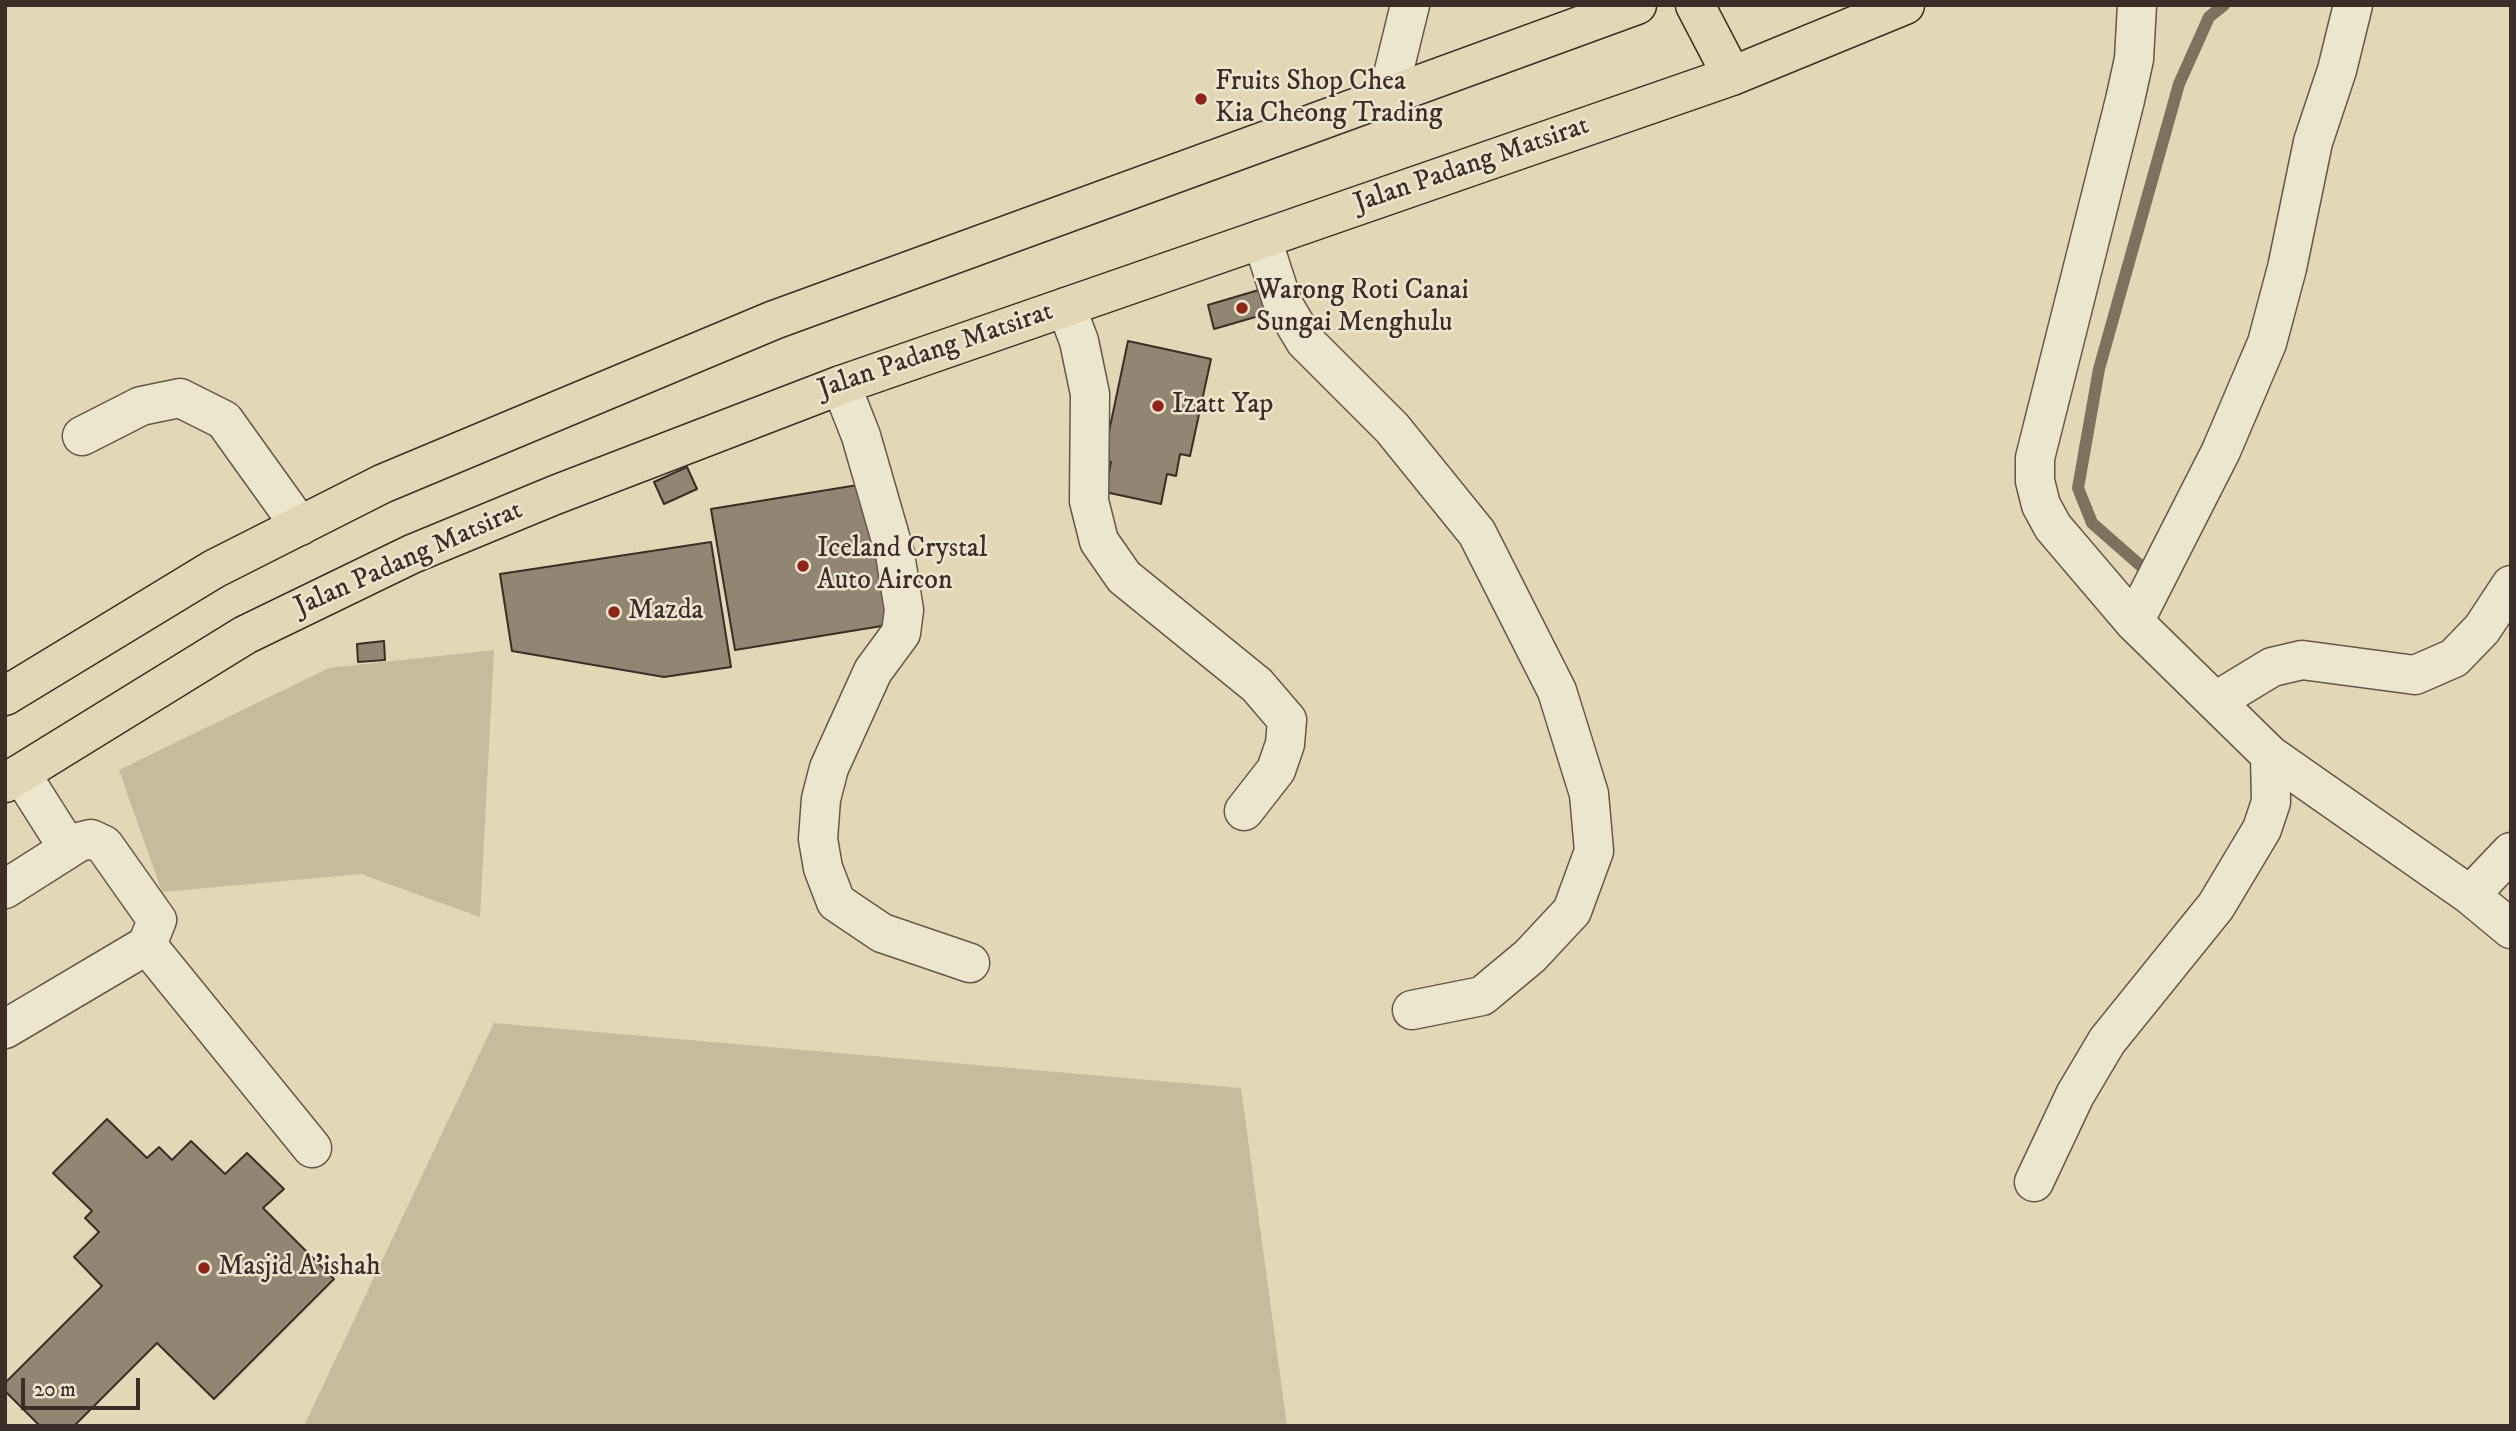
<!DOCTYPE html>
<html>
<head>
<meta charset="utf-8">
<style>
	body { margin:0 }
	#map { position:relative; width:2516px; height:1431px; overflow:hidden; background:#e1d8b5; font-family:"IM FELL DW Pica",serif }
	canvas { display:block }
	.frame { position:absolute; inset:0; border:7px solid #3b2d28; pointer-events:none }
	.scale { position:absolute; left:21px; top:1378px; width:119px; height:32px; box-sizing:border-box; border:4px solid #3b2d28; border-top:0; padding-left:9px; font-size:21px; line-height:24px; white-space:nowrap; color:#3b2d28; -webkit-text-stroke:5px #ece6cf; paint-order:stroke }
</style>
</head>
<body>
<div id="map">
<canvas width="2516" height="1431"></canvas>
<div class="frame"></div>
<div class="scale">20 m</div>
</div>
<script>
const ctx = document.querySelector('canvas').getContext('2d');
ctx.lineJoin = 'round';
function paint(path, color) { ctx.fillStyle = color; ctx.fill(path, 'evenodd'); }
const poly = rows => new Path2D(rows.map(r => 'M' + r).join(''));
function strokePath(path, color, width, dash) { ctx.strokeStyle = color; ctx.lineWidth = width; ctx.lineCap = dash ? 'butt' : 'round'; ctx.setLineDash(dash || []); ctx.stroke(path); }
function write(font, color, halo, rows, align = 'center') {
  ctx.font = font + ' "IM FELL DW Pica",serif'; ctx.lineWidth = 5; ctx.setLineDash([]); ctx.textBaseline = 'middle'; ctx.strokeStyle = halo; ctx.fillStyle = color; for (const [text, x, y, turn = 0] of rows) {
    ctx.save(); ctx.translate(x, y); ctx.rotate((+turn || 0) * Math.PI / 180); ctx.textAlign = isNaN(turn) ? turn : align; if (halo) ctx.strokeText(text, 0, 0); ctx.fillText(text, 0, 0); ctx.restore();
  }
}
paint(poly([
	[494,650,480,917,361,874,162,892,119,770,329,668],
	[494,1023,1241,1088,1287,1426,304,1426]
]), '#c5bb9d');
strokePath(poly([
	[2141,566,2092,523,2078,488,2099,369,2179,84,2209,17,2224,5]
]), '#7d7160', 12);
const building = poly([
	[1269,287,1276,311,1214,329,1208,305,1269,287],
	[1128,341,1211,359,1190,456,1180,454,1176,476,1167,474,1161,504,1105,492,1111,462,1103,460,1128,341],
	[687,467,697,489,664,504,654,482,687,467],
	[870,483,894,624,735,650,711,509,870,483],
	[711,542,731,667,664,677,512,651,500,574,711,542],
	[384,641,385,660,358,662,357,644,384,641],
	[107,1119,147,1158,159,1147,172,1160,191,1141,225,1174,247,1153,284,1189,263,1208,334,1279,214,1399,157,1343,74,1426,40,1426,5,1391,5,1383,102,1286,74,1257,99,1232,85,1218,92,1211,53,1173,107,1119]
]);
paint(building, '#918671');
strokePath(building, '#3b2d28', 2);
const minor = poly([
	[2137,5,2134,59,2125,100,2035,458,2035,481,2041,505,2053,527,2134,622,2270,755,2470,895,2511,929],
	[1388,95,1410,5],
	[1262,239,1283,304,1305,341,1392,428,1477,533,1557,691,1589,794,1594,851,1572,911,1530,956,1482,996,1412,1010],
	[1066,307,1079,341,1090,394,1089,501,1099,541,1124,577,1257,685,1287,720,1285,744,1276,770,1244,811],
	[841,385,861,436,895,554,904,610,901,633,873,671,829,768,821,799,818,839,823,868,836,902,882,933,970,963],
	[82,436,141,406,180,398,224,420,300,526],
	[2134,622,2221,451,2267,343,2287,268,2313,142,2337,70,2353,5],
	[2216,701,2272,667,2302,660,2415,675,2454,658,2482,629,2511,585],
	[21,774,68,848],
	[5,889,79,842,91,839,104,845,157,920,147,945,5,1029],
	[2470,895,2511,852],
	[147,945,312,1148],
	[2034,1182,2075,1095,2107,1041,2216,906,2262,829,2271,802,2270,755]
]);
const major = poly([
	[1695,5,1732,76],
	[5,696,214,569,382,484,774,320,1637,5],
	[5,783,245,635,412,554,555,495,841,385,1732,76,1905,5]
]);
strokePath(minor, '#64584b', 41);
strokePath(major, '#3b2d28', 41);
strokePath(minor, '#ece6cf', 38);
strokePath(major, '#e1d8b5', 38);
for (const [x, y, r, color] of [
	[1201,99,7,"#8f2418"],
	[1242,308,7,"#8f2418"],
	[1158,406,7,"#8f2418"],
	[803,566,7,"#8f2418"],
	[614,612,7,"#8f2418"],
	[204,1268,7,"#8f2418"]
]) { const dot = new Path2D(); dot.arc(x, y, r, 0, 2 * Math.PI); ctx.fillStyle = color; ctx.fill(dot); strokePath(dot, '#ece6cf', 2.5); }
write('28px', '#3b2d28', '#ece6cf', [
	["Fruits Shop Chea",1215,83],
	["Kia Cheong Trading",1215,115],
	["Warong Roti Canai",1256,292],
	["Sungai Menghulu",1256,324],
	["Izatt Yap",1172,406],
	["Iceland Crystal",817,550],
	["Auto Aircon",817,582],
	["Mazda",628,612],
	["Masjid A'ishah",218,1268]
], 'left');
write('28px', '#3b2d28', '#ece6cf', [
	["Jalan Padang Matsirat",1472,166,-19],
	["Jalan Padang Matsirat",936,352,-19],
	["Jalan Padang Matsirat",409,560,-24]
]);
</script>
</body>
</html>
